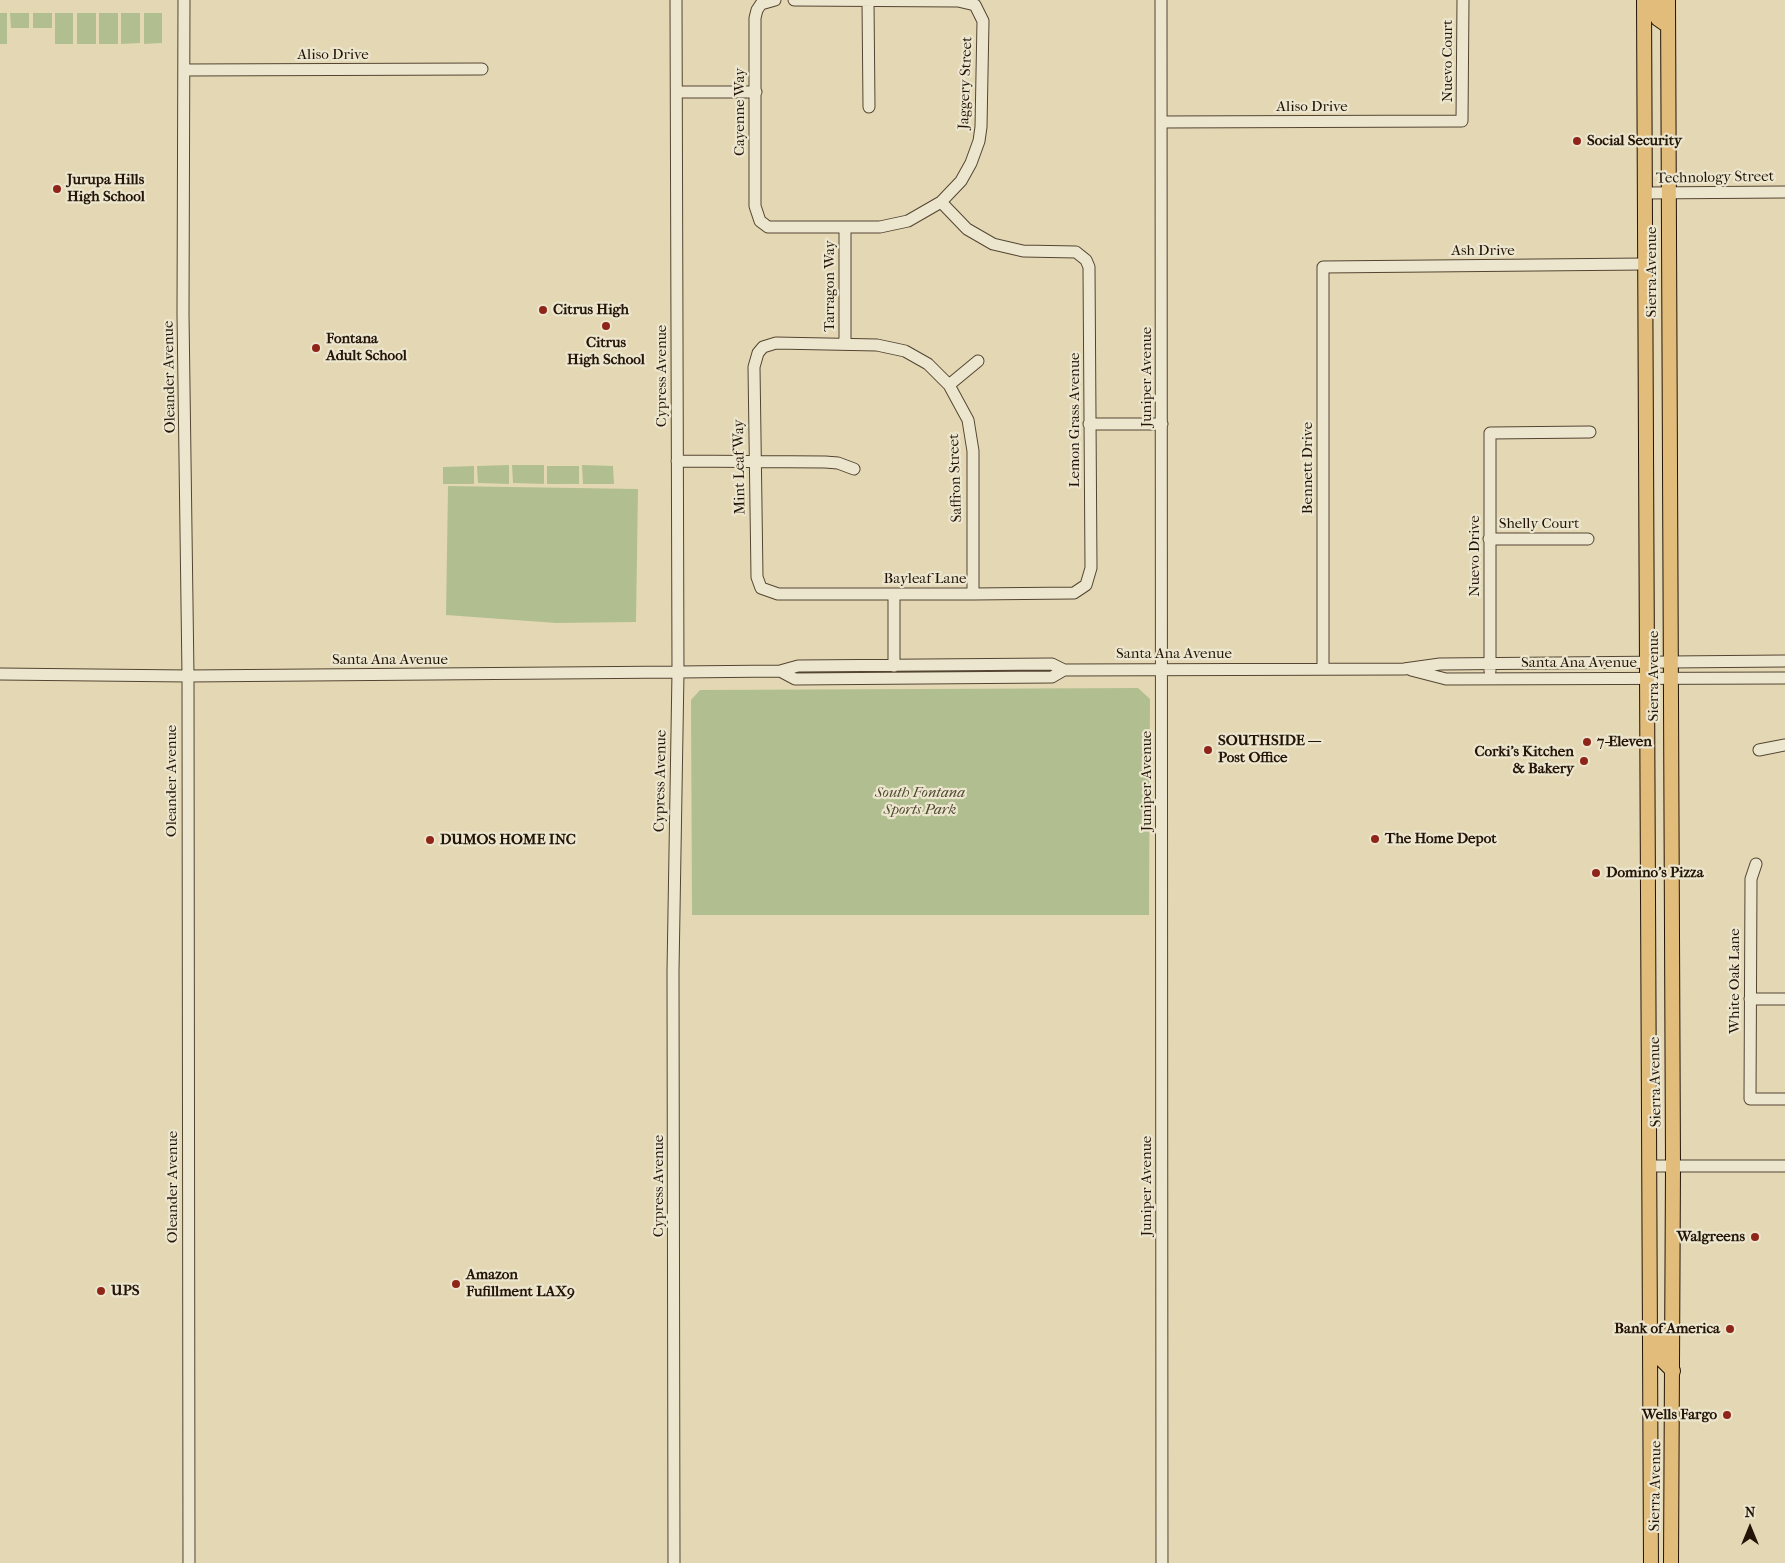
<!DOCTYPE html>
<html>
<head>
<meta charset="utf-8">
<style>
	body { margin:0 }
	#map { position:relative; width:1785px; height:1563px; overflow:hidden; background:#e4d8b4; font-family:"IM FELL French Canon",serif }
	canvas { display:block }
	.north { position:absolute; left:1725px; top:1503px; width:50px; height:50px; -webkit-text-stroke:4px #ede6ce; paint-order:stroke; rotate:0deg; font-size:14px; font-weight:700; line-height:20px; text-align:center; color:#231407 }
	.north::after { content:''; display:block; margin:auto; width:18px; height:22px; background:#231407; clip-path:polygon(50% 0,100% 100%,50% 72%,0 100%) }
</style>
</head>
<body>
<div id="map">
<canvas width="1785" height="1563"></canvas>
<div class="north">N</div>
</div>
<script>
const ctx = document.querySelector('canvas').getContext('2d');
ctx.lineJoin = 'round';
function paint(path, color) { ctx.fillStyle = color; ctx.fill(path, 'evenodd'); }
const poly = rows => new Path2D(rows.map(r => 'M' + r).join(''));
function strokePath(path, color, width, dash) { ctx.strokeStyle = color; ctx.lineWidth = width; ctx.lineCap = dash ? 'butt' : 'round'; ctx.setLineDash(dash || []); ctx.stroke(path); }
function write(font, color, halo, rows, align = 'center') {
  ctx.font = font + ' "IM FELL French Canon",serif'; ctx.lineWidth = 4.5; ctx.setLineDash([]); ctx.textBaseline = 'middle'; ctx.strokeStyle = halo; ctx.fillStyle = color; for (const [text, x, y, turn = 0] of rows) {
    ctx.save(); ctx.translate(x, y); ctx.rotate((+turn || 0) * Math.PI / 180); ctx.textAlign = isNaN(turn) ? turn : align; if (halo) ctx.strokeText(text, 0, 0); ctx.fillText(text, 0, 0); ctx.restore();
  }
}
paint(poly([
	[0,13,7,13,7,44,0,44],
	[10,13,29,13,29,28,11,28],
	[33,13,52,13,52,28,33,28],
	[55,13,73,13,73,44,55,44],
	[77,13,96,13,96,44,77,44],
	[99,13,118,13,118,44,99,44],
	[121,13,140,13,140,43,121,44],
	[144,13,162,13,162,43,144,44],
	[509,465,509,484,478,483,477,466],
	[512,465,544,465,544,484,513,483],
	[582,465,613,466,614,484,583,484],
	[474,466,474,484,443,484,443,467],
	[547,466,579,466,579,484,547,484],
	[448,486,638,489,636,622,556,623,446,615],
	[1138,688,1150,699,1149,915,692,915,691,700,700,690]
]), '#b1bf90');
const minor = poly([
	[184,0,183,314,188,676,189,1563],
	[775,0,761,4,757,10,755,18,755,206,760,221,768,227,880,227,908,221,941,202,961,181,971,163,979,141,981,127,983,21,975,5,958,1,794,0],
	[1161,0,1162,1563],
	[868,1,869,107],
	[184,70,482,69],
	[677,92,756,92],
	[1161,122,1462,121,1463,0],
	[1645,193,1785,192],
	[941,202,967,229,993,244,1023,251,1076,252,1086,260,1089,267,1091,568,1086,585,1074,593,973,594,778,594,761,588,757,577,754,367,758,353,763,347,776,343,877,345,905,351,928,364,949,385,968,420,973,451,973,594],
	[845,228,845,343],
	[949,385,978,361],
	[1089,424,1162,424],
	[677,461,825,462,838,463,854,469],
	[1489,539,1588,539],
	[894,666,894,594],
	[1323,668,1323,267,1644,264],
	[1411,670,1446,679,1785,678],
	[780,671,795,679,1052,677,1064,670],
	[1490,671,1490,433,1590,432],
	[0,674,188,676,678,672,780,671,798,666,1052,664,1064,670,1404,669,1440,664,1785,661],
	[1759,750,1785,745],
	[1756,864,1751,879,1750,1099,1785,1099],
	[1750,999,1785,999],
	[1651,1166,1785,1166],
	[674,1563,673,971,678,672,676,0]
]);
const major = poly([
	[1644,0,1651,1563],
	[1654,0,1655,12,1658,19,1668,26],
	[1668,0,1673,1166,1671,1563],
	[1660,1334,1662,1360,1673,1371]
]);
strokePath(minor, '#534532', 13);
strokePath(major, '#231407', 16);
strokePath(minor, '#ede6ce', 11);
strokePath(major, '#e2bc7a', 14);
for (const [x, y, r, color] of [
	[1577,141,5,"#8f2418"],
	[57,189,5,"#8f2418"],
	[543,310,5,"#8f2418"],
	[606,326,5,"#8f2418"],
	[316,348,5,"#8f2418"],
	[1587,742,5,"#8f2418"],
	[1208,750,5,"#8f2418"],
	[1584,761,5,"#8f2418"],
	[1375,839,5,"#8f2418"],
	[430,840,5,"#8f2418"],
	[1596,873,5,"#8f2418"],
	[1755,1237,5,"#8f2418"],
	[456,1284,5,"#8f2418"],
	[101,1291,5,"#8f2418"],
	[1730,1329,5,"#8f2418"],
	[1727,1415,5,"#8f2418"]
]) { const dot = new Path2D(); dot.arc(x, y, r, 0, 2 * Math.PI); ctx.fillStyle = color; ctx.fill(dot); strokePath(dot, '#ede6ce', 2); }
write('15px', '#231407', '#ede6ce', [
	["Aliso Drive",333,55],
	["Nuevo Court",1448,61,-90],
	["Jaggery Street",966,83,-88],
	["Aliso Drive",1312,107],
	["Cayenne Way",740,112,-90],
	["Technology Street",1715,178,-1],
	["Ash Drive",1483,251],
	["Sierra Avenue",1652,272,-90],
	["Tarragon Way",830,286,-90],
	["Cypress Avenue",662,376,-90],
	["Oleander Avenue",170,377,-91],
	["Juniper Avenue",1147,377,-90],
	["Lemon Grass Avenue",1075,420,-90],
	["Mint Leaf Way",740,467,-91],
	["Bennett Drive",1308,468,-90],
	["Saffron Street",956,478,-92],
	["Shelly Court",1539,524],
	["Nuevo Drive",1475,556,-90],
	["Bayleaf Lane",925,579],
	["Santa Ana Avenue",1174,654],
	["Santa Ana Avenue",390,660],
	["Santa Ana Avenue",1579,663],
	["Sierra Avenue",1654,676,-90],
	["Oleander Avenue",172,781,-90],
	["Cypress Avenue",661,781,-89],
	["Juniper Avenue",1147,781,-90],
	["White Oak Lane",1735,981,-90],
	["Sierra Avenue",1656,1082,-91],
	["Cypress Avenue",659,1186,-90],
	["Juniper Avenue",1147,1186,-90],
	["Oleander Avenue",173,1187,-90],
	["Sierra Avenue",1656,1486,-89]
]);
write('bold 15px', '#231407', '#ede6ce', [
	["Social Security",1587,141],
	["Jurupa Hills",67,180],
	["High School",67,197],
	["Citrus High",553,310],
	["Fontana",326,339],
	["Adult School",326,356],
	["Citrus",606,343,"center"],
	["High School",606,360,"center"],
	["SOUTHSIDE —",1218,741],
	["Post Office",1218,758],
	["7-Eleven",1597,742],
	["Corki's Kitchen",1574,752,"right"],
	["& Bakery",1574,769,"right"],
	["The Home Depot",1385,839],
	["DUMOS HOME INC",440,840],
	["Domino's Pizza",1606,873],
	["Walgreens",1745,1237,"right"],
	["Amazon",466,1275],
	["Fufillment LAX9",466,1292],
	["UPS",111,1291],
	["Bank of America",1720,1329,"right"],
	["Wells Fargo",1717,1415,"right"]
], 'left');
write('italic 15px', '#4e4730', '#ede6ce', [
	["South Fontana",920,793],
	["Sports Park",920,810]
]);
</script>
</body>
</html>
